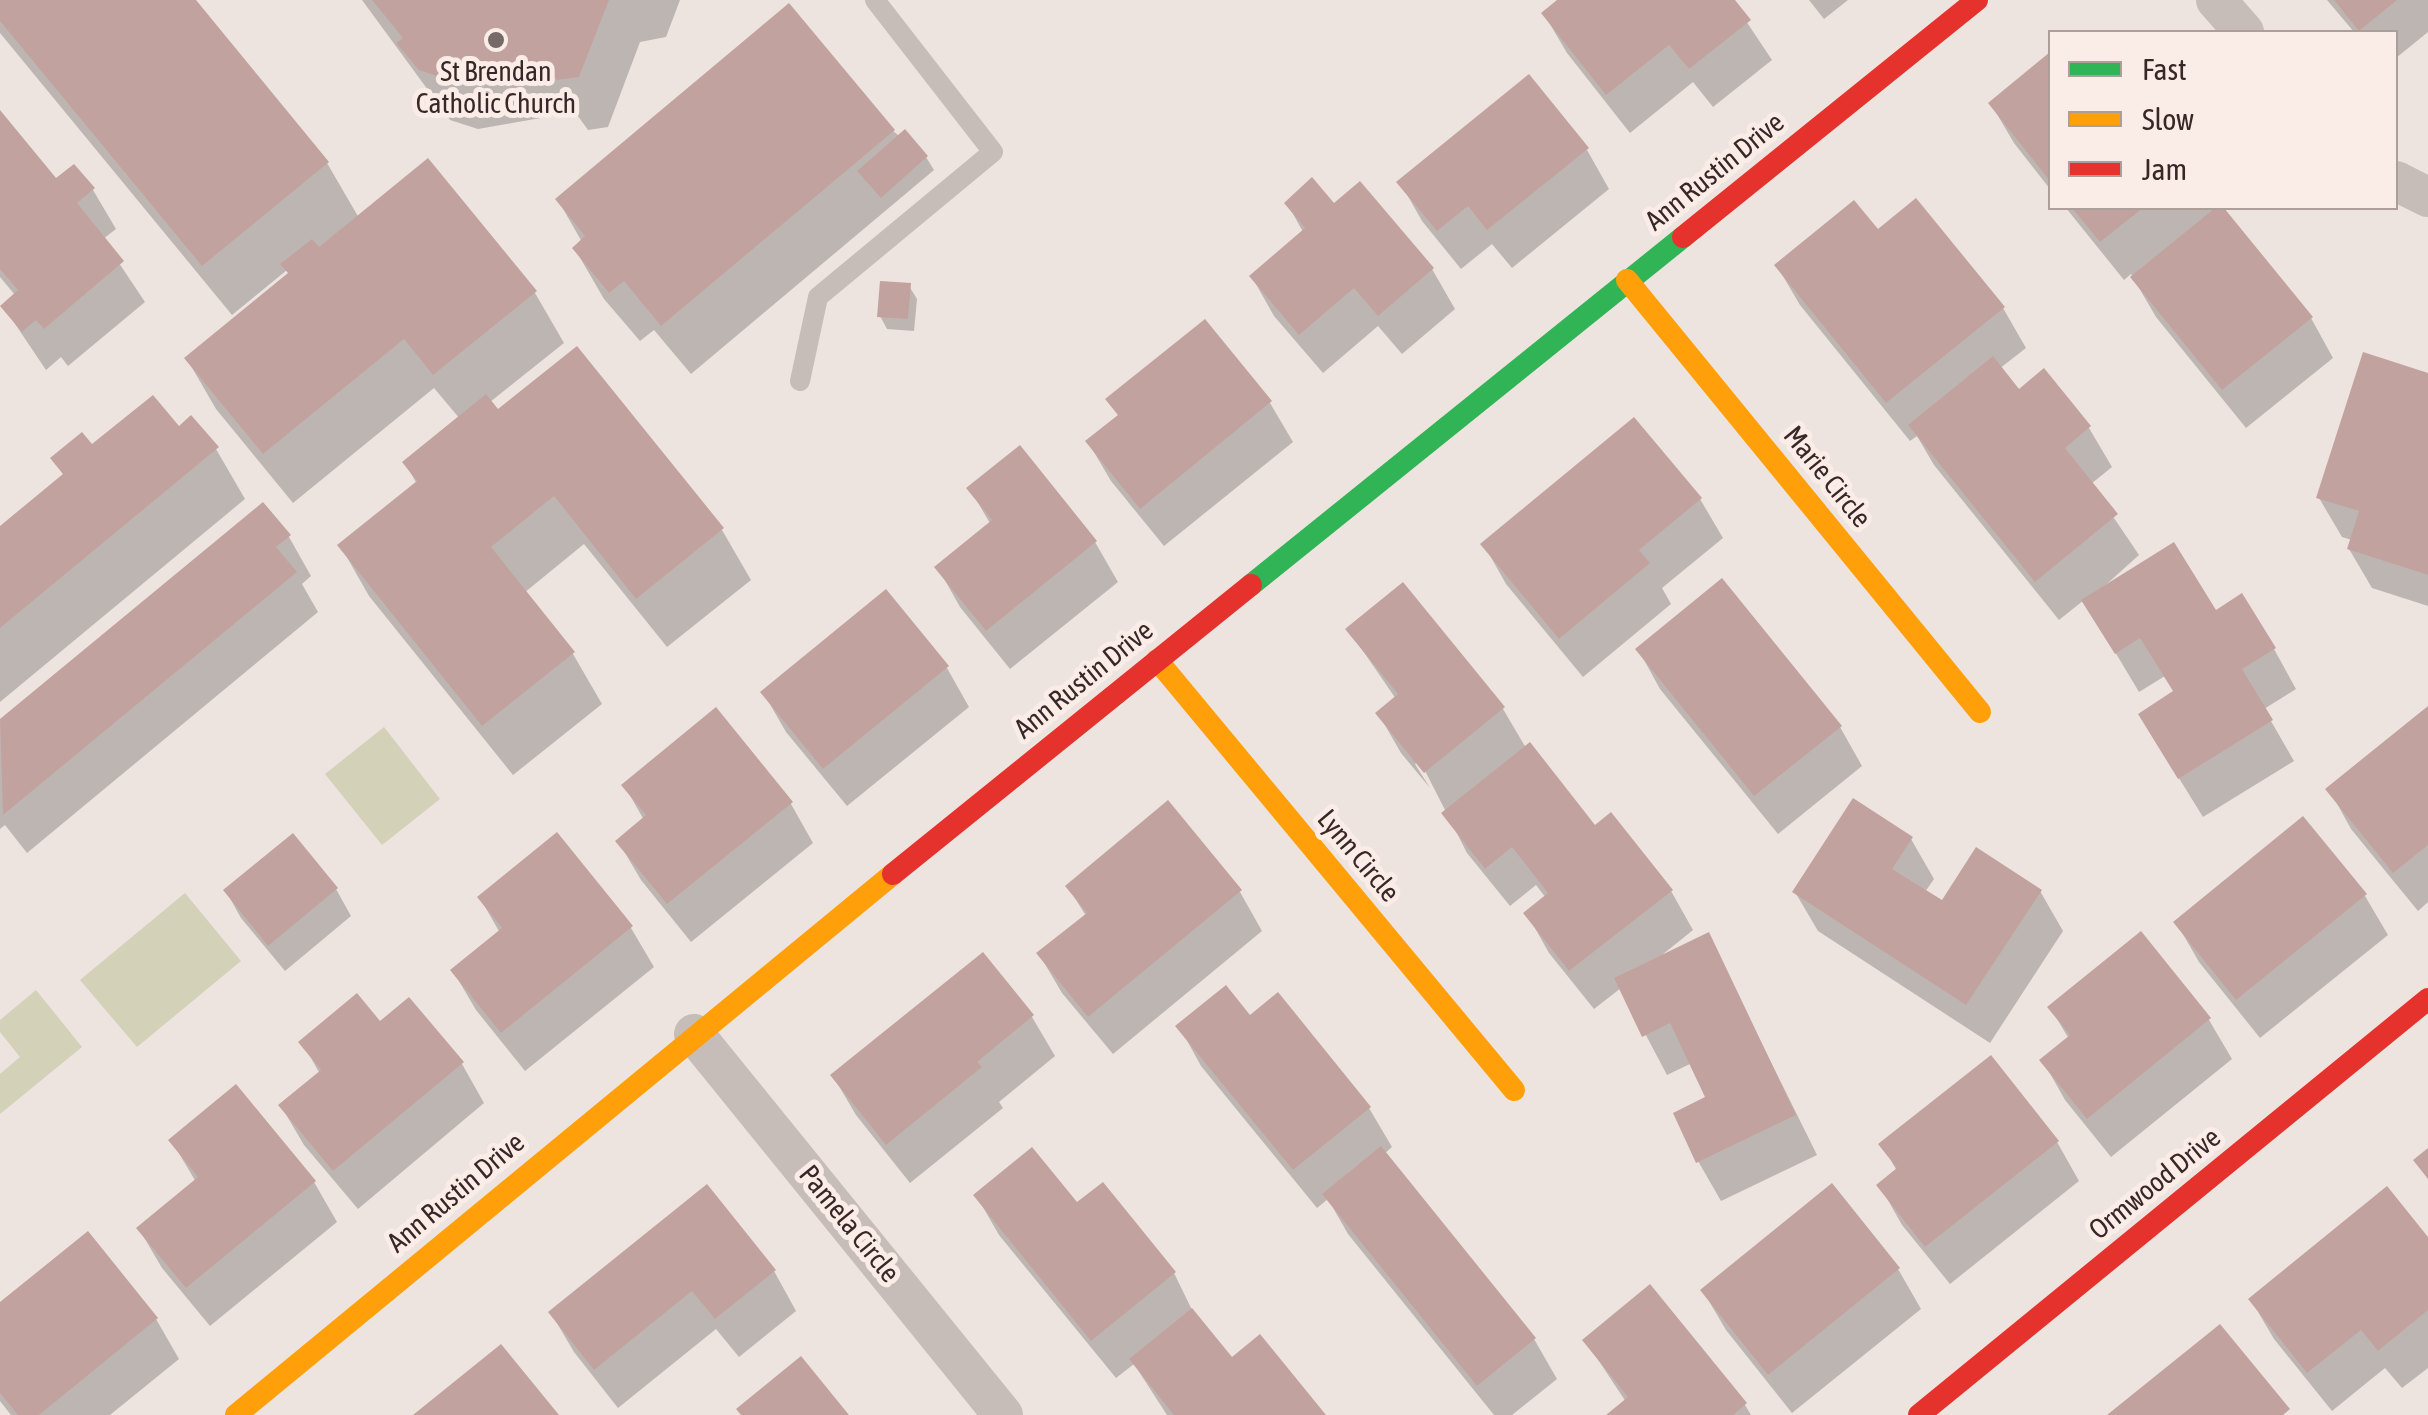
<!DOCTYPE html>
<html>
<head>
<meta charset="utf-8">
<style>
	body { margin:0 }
	#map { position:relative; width:2428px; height:1415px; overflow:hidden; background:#ede3df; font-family:"Asap Condensed",sans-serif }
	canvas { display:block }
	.legend { position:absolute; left:2048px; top:30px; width:350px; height:180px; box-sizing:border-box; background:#faece6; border:2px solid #ac9e99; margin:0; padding:12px 18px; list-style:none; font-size:30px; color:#372826 }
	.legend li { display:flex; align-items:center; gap:20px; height:50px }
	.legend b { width:50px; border:2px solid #ac9e99 }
</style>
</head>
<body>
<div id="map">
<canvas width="2428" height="1415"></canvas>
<ul class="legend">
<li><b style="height:12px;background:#30b455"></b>Fast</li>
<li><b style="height:12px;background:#ff9f0a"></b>Slow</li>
<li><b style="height:12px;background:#e5322d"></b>Jam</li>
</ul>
</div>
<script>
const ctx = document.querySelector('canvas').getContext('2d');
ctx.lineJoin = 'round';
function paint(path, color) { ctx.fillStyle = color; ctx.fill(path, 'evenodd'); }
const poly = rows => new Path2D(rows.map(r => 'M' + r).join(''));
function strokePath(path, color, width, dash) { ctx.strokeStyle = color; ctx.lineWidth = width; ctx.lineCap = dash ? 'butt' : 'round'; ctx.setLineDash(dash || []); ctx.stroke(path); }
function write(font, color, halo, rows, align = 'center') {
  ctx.font = font + ' "Asap Condensed",sans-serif'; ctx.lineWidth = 10; ctx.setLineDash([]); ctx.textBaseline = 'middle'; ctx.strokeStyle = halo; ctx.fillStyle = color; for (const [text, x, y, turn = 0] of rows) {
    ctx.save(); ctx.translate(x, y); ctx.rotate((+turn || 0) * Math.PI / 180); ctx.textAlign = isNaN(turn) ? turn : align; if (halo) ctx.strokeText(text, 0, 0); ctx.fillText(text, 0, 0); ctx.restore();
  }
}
paint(poly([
	[384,727,440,799,382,845,325,774],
	[185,893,241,961,137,1047,80,980],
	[36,990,82,1047,0,1114,0,1074,20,1057,0,1032,0,1020]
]), '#d3d1b8');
paint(poly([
	[0,0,192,0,327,163,359,218,535,293,564,343,490,402,498,412,577,349,722,530,751,580,667,647,584,544,524,593,573,654,602,704,513,775,369,596,340,545,417,484,405,463,460,419,434,388,293,503,216,409,187,359,289,275,287,270,232,315,0,33],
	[362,0,680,0,666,37,640,42,608,127,588,130,575,112,478,129,450,120],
	[1561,0,1732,0,1772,60,1713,107,1693,82,1630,133,1567,53,1544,14],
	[1809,0,1848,0,1824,19],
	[2327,0,2428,0,2428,32,2396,58,2396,32,2354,32],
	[2050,56,2050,189,2014,143,1991,104],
	[0,114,56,182,74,167,93,190,116,229,103,239,145,302,68,366,61,357,46,370,3,306,15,295,0,277],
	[893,131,926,157,934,170,691,374,654,330,640,341,604,299,575,249,582,242,558,200],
	[1587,150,1609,189,1512,268,1492,244,1461,269,1422,221,1400,182],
	[1287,203,1334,206,1432,269,1455,309,1402,354,1378,326,1323,373,1274,316,1252,277,1303,232],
	[2066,208,2221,208,2311,318,2333,358,2246,428,2156,317,2131,274,2124,280],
	[1877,233,2003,308,2026,348,1999,369,2018,392,2044,372,2089,428,2112,467,2091,484,2139,555,2099,591,2215,613,2274,649,2296,689,2264,709,2294,761,2203,817,2164,754,2175,693,2165,676,2139,692,2084,600,2059,620,1934,465,1917,436,1910,441,1800,305,1777,266],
	[909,286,917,299,914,331,887,329,880,316],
	[1205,322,1270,403,1293,442,1164,546,1111,481,1088,442,1119,417,1109,400],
	[2428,375,2428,606,2372,588,2349,549,2352,540,2342,537,2319,498],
	[178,430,216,449,245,499,0,702,0,529,64,476,54,459],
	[970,489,1095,542,1118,582,1010,669,960,607,938,568,991,525],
	[1700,499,1723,538,1662,588,1671,604,1583,677,1506,584,1484,545],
	[263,506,289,537,311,576,302,584,318,612,27,853,5,825,0,829,0,722],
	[1403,585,1503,709,1526,748,1595,828,1671,891,1693,930,1662,955,1708,935,1817,1155,1721,1201,1698,1161,1709,1098,1692,1063,1667,1075,1621,988,1594,1009,1549,953,1527,914,1546,898,1536,885,1510,906,1467,853,1420,761,1415,764,1430,788,1401,753,1378,713,1396,699,1348,629],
	[1638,649,1840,727,1862,766,1778,834,1660,689],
	[947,668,969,707,847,806,786,732,763,692],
	[2428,709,2428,902,2418,911,2351,829,2329,789],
	[624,785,791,804,813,843,691,942,641,880,618,841,644,820],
	[556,836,631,928,654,967,525,1071,476,1010,453,971,500,933,480,898],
	[1911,839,1934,879,1925,892,1942,903,2040,891,2063,931,1990,1043,1818,931,1795,892],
	[1068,887,1240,892,1262,931,1113,1054,1062,993,1039,954,1086,916],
	[336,889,351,916,285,971,241,918,226,891],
	[2365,896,2388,935,2260,1038,2199,962,2176,922],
	[2140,934,2209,1020,2232,1059,2111,1157,2065,1100,2043,1061,2069,1039,2050,1007],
	[982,955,1032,1017,1055,1056,999,1102,1003,1108,910,1183,856,1115,833,1076],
	[1249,1018,1369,1108,1392,1147,1384,1154,1534,1339,1557,1379,1512,1415,1494,1415,1348,1234,1328,1199,1317,1208,1201,1066,1179,1026],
	[380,1025,462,1064,484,1103,358,1209,304,1145,281,1106,320,1074,302,1042],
	[171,1140,314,1182,337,1222,210,1326,162,1268,139,1229,196,1182],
	[2057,1142,2079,1181,1950,1284,1902,1225,1880,1186,1897,1171,1882,1145],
	[976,1195,1077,1206,1174,1273,1194,1314,1231,1360,1323,1415,1167,1415,1134,1364,1116,1378,999,1235],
	[87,1234,156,1319,179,1359,110,1415,11,1415,0,1401,0,1305],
	[2428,1241,2428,1368,2402,1388,2385,1368,2332,1411,2274,1339,2251,1300],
	[1898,1269,1921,1309,1792,1413,1726,1330,1703,1291],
	[774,1271,796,1311,739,1357,716,1329,618,1408,574,1352,551,1313],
	[1650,1288,1745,1405,1751,1415,1610,1415,1626,1402,1585,1340]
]), '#0003');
paint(poly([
	[0,0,196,0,329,162,202,266,0,21],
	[372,0,609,0,579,77,557,80,543,63,448,80,419,70,396,43,403,38],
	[1557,0,1735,0,1751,20,1689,69,1669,45,1606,95,1541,13],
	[2334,0,2397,0,2359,31],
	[789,3,895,130,661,326,624,281,609,293,572,248,585,236,555,199],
	[2050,52,2050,181,1988,103],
	[1529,74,1589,148,1487,230,1468,206,1437,231,1396,182],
	[0,110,56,178,74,164,95,188,77,203,124,261,44,329,36,320,22,332,0,306,18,290,0,269],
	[905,129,928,156,881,198,857,171],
	[428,158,537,291,433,375,404,339,263,454,184,358,288,273,280,264,312,239,319,247],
	[1312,177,1334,203,1360,181,1434,268,1378,316,1354,288,1299,335,1249,276,1305,228,1284,203],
	[1916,198,2005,307,1886,403,1774,265,1854,200,1878,229],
	[2072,208,2143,208,2100,242],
	[2215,208,2224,208,2313,317,2222,390,2130,277],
	[880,281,911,283,908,319,877,317],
	[1205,319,1272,401,1140,509,1085,441,1118,415,1105,399],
	[577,346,724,528,636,599,554,496,491,547,575,652,482,726,337,545,417,481,402,462,486,394,498,409],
	[2363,352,2428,373,2428,575,2347,549,2359,511,2316,498],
	[1993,356,2019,389,2044,368,2091,426,2065,448,2118,514,2035,582,1908,425],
	[153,395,179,426,191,415,219,447,0,628,0,526,63,474,50,458,82,432,92,444],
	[1634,417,1702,498,1639,550,1650,563,1559,639,1480,544],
	[1020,445,1097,541,986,631,934,567,992,520,966,488],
	[263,502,291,535,276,547,297,572,3,815,0,719],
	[2174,542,2216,610,2242,593,2276,648,2242,669,2273,720,2178,779,2138,714,2173,691,2140,638,2115,654,2081,600],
	[1722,578,1842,726,1754,796,1635,649],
	[1403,582,1505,707,1424,773,1375,713,1398,694,1345,629],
	[886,589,949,666,823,769,760,692],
	[2428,706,2428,845,2393,873,2325,789],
	[716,707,793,802,667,904,615,841,646,815,621,785],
	[1530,742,1595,825,1611,812,1673,890,1569,971,1523,913,1548,893,1512,847,1485,869,1441,813],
	[1853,798,1913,837,1892,869,1942,900,1976,847,2042,890,1966,1005,1792,892],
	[1168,800,1242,890,1088,1017,1036,953,1087,913,1065,886],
	[2303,816,2367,894,2236,1000,2173,922],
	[557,832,633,926,501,1033,450,970,502,928,477,897],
	[293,833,338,888,268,946,223,890],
	[2141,931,2211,1018,2087,1119,2039,1060,2070,1035,2047,1007],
	[1709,932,1796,1115,1696,1163,1673,1113,1705,1097,1670,1023,1642,1037,1614,978],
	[983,952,1034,1015,977,1062,982,1067,886,1145,830,1075],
	[1226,985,1250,1015,1278,992,1371,1107,1293,1170,1175,1026],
	[357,993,380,1021,409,997,464,1062,333,1171,278,1105,321,1070,298,1042],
	[1991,1055,2059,1141,1925,1247,1876,1185,1897,1168,1878,1144],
	[236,1084,316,1181,186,1288,136,1228,198,1177,168,1140],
	[1381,1146,1536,1338,1477,1386,1322,1194],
	[1032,1147,1077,1202,1103,1182,1176,1272,1091,1341,973,1195],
	[2428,1148,2428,1179,2413,1160],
	[1832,1183,1900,1268,1768,1375,1700,1290],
	[707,1184,776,1270,715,1319,692,1291,594,1370,548,1312],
	[2387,1186,2428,1237,2428,1310,2378,1351,2361,1330,2307,1373,2248,1299],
	[88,1231,158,1318,39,1415,18,1415,0,1393,0,1302],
	[1650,1284,1747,1403,1733,1415,1606,1415,1628,1397,1582,1340],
	[1192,1308,1232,1357,1260,1334,1326,1415,1174,1415,1129,1359],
	[2220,1324,2290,1409,2283,1415,2107,1415],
	[501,1344,559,1415,413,1415],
	[801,1356,849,1415,741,1415,736,1409]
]), '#c2a29f');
strokePath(poly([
	[800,381,818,297,993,152,875,0]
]), '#c6bcb8', 20);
strokePath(poly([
	[2216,0,2244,32],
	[2396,181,2428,197],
	[694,1034,1003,1415]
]), '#c6bcb8', 40);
strokePath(poly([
	[1251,585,1683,237]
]), '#30b455', 22);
strokePath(poly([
	[1627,280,1980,712],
	[1157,660,1514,1090],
	[236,1415,893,874]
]), '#ff9f0a', 22);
strokePath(poly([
	[1683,237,1977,0],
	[893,874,1251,585],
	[1919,1415,2428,999]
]), '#e5322d', 22);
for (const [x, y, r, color] of [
	[496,40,10,"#776967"]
]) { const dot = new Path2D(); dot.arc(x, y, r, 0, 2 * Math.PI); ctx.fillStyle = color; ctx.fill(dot); strokePath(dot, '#faece6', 4); }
write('28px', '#372826', '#faece6', [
	["St Brendan",496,72],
	["Catholic Church",496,104]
]);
write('28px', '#372826', '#faece6', [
	["Ann Rustin Drive",1715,172,-39],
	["Marie Circle",1827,477,51],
	["Ann Rustin Drive",1084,680,-39],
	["Lynn Circle",1358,856,50],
	["Ormwood Drive",2155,1184,-39],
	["Ann Rustin Drive",456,1193,-40],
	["Pamela Circle",849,1224,51]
]);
</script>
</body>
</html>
